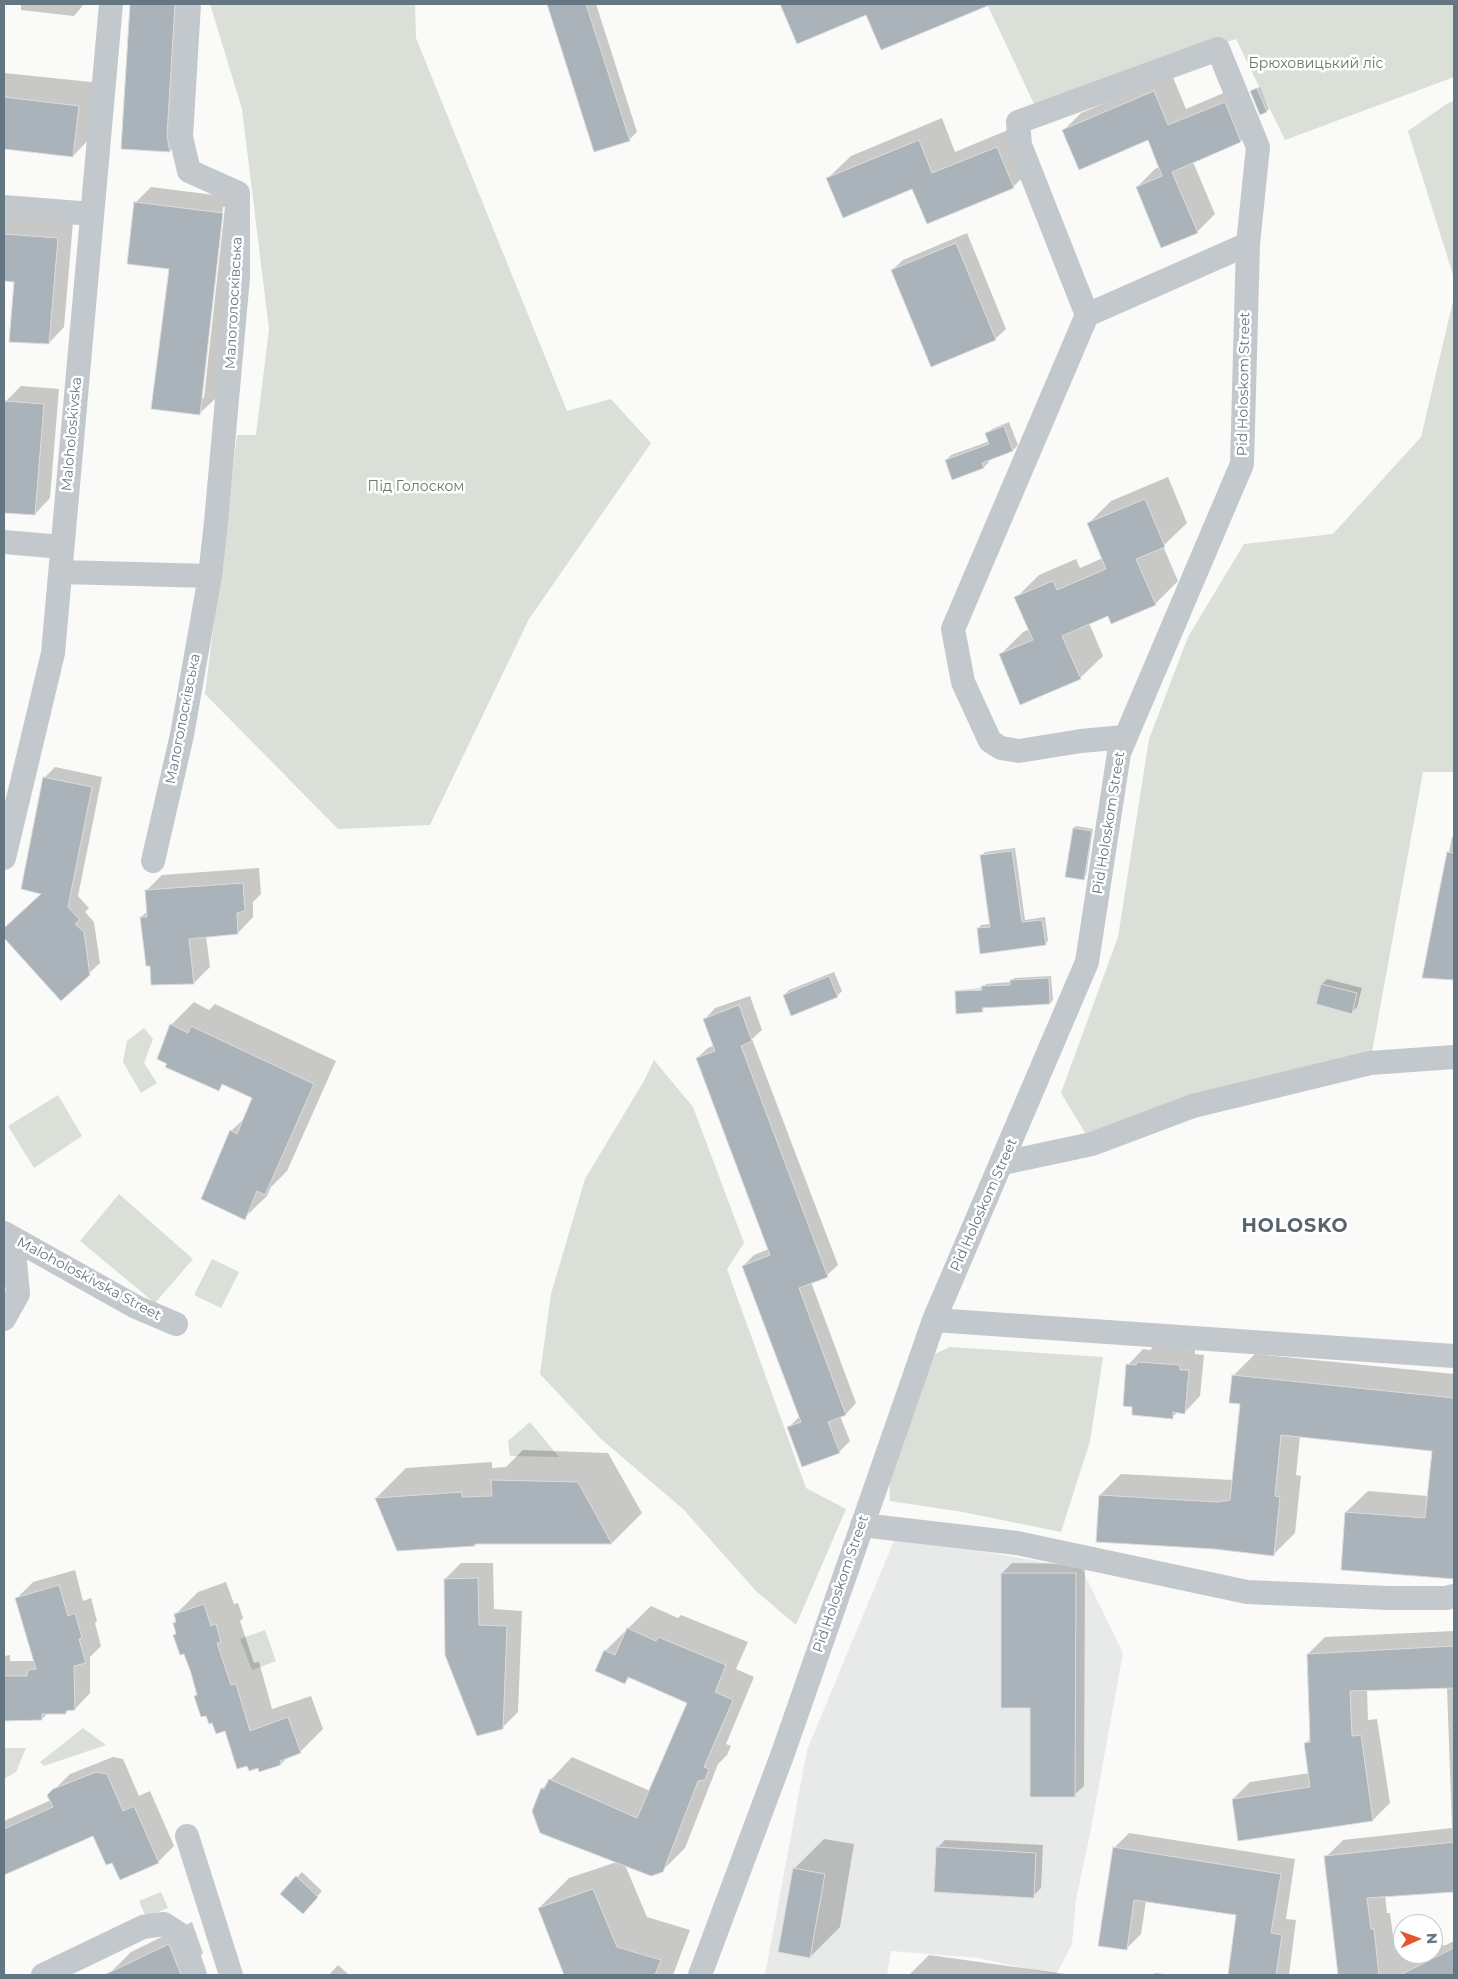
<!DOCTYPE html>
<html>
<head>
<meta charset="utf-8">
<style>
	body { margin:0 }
	#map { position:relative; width:1458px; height:1979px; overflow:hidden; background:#fafaf8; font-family:Montserrat,sans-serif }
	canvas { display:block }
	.frame { position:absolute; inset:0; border:5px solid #657683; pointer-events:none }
	.north { position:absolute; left:1393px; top:1914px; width:50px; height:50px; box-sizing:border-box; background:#fff; border:1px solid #c1c8cd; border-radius:50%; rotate:88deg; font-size:14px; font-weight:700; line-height:20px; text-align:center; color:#657683 }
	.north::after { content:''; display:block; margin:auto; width:18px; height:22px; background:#e4572e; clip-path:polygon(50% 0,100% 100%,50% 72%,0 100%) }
</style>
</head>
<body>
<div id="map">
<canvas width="1458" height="1979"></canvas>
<div class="frame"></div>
<div class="north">N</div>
</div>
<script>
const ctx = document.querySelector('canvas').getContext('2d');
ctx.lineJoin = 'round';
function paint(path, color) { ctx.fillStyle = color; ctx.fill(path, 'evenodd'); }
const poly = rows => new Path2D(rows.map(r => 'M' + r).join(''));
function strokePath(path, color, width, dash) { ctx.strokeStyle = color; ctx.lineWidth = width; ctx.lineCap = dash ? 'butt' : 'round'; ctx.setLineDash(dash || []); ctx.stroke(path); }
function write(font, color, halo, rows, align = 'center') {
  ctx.font = font + ' Montserrat,sans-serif'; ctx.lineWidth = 5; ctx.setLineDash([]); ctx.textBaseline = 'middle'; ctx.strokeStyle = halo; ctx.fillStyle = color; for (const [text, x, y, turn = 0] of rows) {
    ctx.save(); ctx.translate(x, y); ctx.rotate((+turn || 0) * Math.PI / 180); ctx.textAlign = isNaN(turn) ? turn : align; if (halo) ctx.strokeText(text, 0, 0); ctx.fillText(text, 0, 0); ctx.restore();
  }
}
paint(poly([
	[896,1536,1082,1569,1123,1653,1090,1834,1076,1900,1072,1944,1056,1975,978,1958,891,1951,887,1975,765,1975,807,1750]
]), '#e8e9e9');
paint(poly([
	[210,4,415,4,416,38,567,411,611,399,651,443,529,619,430,825,338,829,205,694,237,435,256,435,269,329,242,109],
	[987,4,1454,4,1454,77,1285,140,1236,39,1035,106],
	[1454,101,1454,278,1408,131,1448,103],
	[1454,297,1454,772,1423,772,1370,1063,1092,1144,1061,1093,1118,937,1149,739,1188,637,1244,544,1333,534,1421,437],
	[144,1028,153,1039,144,1063,157,1083,141,1093,123,1062,127,1041],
	[654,1060,693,1107,744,1243,727,1269,806,1488,846,1509,796,1625,756,1591,683,1509,601,1439,540,1374,551,1294,585,1179,644,1081],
	[58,1095,82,1136,34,1168,8,1126],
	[119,1194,193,1259,155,1303,80,1241],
	[212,1259,239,1272,221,1308,194,1295],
	[950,1347,1103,1357,1090,1441,1061,1532,963,1512,890,1501,889,1474,933,1355],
	[530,1422,559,1457,510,1456,508,1441],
	[265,1630,276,1661,252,1670,240,1639],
	[83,1728,106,1745,44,1766,40,1762],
	[4,1748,26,1748,16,1772,4,1779],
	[161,1892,168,1908,146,1917,139,1901]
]), '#dadfd7');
paint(poly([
	[21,4,84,4,74,16,21,10],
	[132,4,190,4,186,135,170,151,123,148],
	[548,4,596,4,637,132,629,140,594,151],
	[783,4,976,4,967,13,867,14,782,5],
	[4,73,101,83,95,133,73,156,4,148],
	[1172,75,1186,109,1242,85,1258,124,1241,141,1193,162,1215,214,1197,232,1137,187,1155,169,1160,167,1148,139,1064,130,1081,113],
	[1260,87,1269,109,1267,111,1251,91],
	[942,118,955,152,1020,125,1036,164,1013,187,913,187,828,178,851,156],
	[151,187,238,198,216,398,200,413,170,268,135,203],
	[223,207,225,207,204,398,201,398],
	[4,216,73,222,64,327,49,343,15,281,4,280],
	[967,233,1006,329,995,339,892,270,903,260],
	[21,386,59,389,50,498,35,514,4,512,5,402],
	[1009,422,1018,445,1013,450,987,459,989,462,984,467,946,460,951,455,990,441,987,434,992,429],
	[1168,477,1187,523,1163,546,1178,581,1155,604,1108,615,1089,623,1103,656,1080,678,1001,654,1023,632,1029,629,1016,598,1039,575,1076,559,1080,568,1103,558,1088,524,1111,501],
	[55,767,102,777,78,896,89,908,85,912,94,922,100,963,62,999,4,936,4,929,42,893,44,778],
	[1076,826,1093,829,1086,876,1083,878,1074,828],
	[1454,835,1454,979,1424,977,1452,837],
	[1015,848,1025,920,1045,917,1048,941,1045,944,978,929,981,925,991,924,982,855,985,852],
	[259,868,261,894,253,902,253,917,238,933,206,936,210,967,194,983,151,964,141,917,148,911,146,891,162,875],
	[834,972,842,991,837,996,784,995,789,990],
	[1051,976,1053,1000,1050,1003,985,1006,982,1011,956,992,988,991,988,989,958,990,983,988,986,984,1011,982,1014,978],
	[1327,979,1362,988,1357,1007,1352,1012,1322,984],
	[750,996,762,1030,752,1039,838,1265,827,1275,811,1282,856,1403,846,1414,840,1416,850,1441,839,1452,789,1427,800,1416,743,1266,754,1255,769,1249,697,1058,708,1048,715,1045,705,1019,715,1008],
	[194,1002,209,1010,215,1004,336,1061,287,1171,271,1187,267,1196,244,1218,231,1131,245,1118,253,1097,224,1084,218,1089,171,1025],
	[1154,1346,1195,1350,1195,1354,1204,1355,1200,1396,1185,1412,1178,1412,1172,1417,1128,1365,1143,1349,1150,1350],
	[1255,1354,1454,1374,1454,1578,1342,1569,1346,1512,1368,1491,1428,1496,1433,1450,1300,1436,1296,1475,1301,1476,1295,1533,1274,1554,1100,1495,1121,1474,1233,1480,1241,1403,1234,1375],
	[523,1450,608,1453,642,1513,612,1543,477,1542,475,1545,398,1549,376,1498,406,1468,492,1462,492,1468,506,1467],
	[461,1563,493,1563,494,1609,522,1611,518,1712,502,1728,445,1579],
	[1012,1563,1085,1564,1084,1786,1074,1795,1002,1573],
	[75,1570,83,1601,91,1598,97,1621,95,1623,101,1646,90,1657,90,1693,75,1709,69,1709,66,1712,48,1713,42,1719,4,1720,4,1656,10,1655,10,1661,34,1661,17,1598,33,1582],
	[226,1582,234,1604,238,1603,243,1618,240,1621,254,1663,259,1662,272,1709,311,1696,323,1729,300,1752,288,1757,281,1764,260,1771,225,1730,213,1722,195,1696,198,1693,177,1633,175,1615,198,1592],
	[651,1606,678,1618,681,1615,748,1642,736,1669,754,1677,726,1744,731,1746,727,1755,718,1764,685,1848,662,1871,625,1865,647,1917,690,1930,673,1975,565,1975,539,1908,569,1878,617,1862,542,1789,572,1757,650,1791,689,1702,630,1677,625,1682,605,1651],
	[1454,1631,1454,1890,1385,1895,1387,1913,1390,1913,1395,1950,1403,1950,1403,1954,1433,1954,1433,1946,1446,1945,1454,1941,1454,1975,1339,1975,1326,1857,1343,1840,1452,1828,1447,1687,1367,1689,1368,1720,1377,1719,1390,1803,1373,1820,1233,1799,1250,1782,1310,1773,1305,1744,1311,1738,1308,1654,1325,1637],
	[113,1757,123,1759,139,1796,150,1791,174,1846,158,1862,113,1861,94,1834,4,1874,4,1821,51,1800,49,1795,70,1774],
	[1129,1833,1295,1859,1286,1919,1296,1920,1289,1975,1229,1975,1237,1914,1146,1901,1141,1934,1126,1949,1114,1848],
	[824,1839,854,1844,840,1927,810,1957,794,1869],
	[945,1840,1043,1845,1041,1888,1033,1896,937,1848],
	[302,1872,322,1891,303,1912,282,1893],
	[192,1922,203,1953,181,1975,108,1975,131,1952],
	[929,1955,1073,1975,909,1975],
	[338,1965,349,1975,329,1975],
	[1155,1973,1174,1975,1153,1975]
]), '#0003');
const building = poly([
	[130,4,175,4,167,136,170,152,121,149,130,4],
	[547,4,586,4,630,141,594,152,547,4],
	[780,4,992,4,881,50,866,15,797,44,780,4],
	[1257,88,1267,112,1260,115,1250,91,1257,88],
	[1154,91,1168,125,1225,102,1241,142,1172,172,1198,233,1161,248,1136,187,1162,176,1148,140,1079,170,1062,130,1154,91],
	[4,97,79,106,73,157,4,149,4,97],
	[919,140,932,173,997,147,1014,188,927,224,912,189,843,218,826,178,919,140],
	[134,202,223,213,200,415,151,409,169,269,127,264,134,202],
	[4,234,58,238,49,344,9,342,14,282,4,281,4,234],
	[956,243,996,340,931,367,891,270,956,243],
	[4,401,44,404,35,515,4,513,4,401],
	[1004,426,1013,451,982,463,984,468,952,480,945,460,989,444,985,433,1004,426],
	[1145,499,1165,547,1136,559,1156,605,1111,624,1108,616,1062,636,1081,679,1020,705,999,654,1033,640,1014,597,1053,581,1057,590,1106,569,1087,523,1145,499],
	[43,777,92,787,68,907,80,920,75,924,84,932,90,975,61,1001,4,938,4,928,41,894,21,889,43,777],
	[1073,828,1092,831,1084,880,1065,877,1073,828],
	[1012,851,1022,922,1042,920,1046,945,980,954,977,928,990,927,980,855,1012,851],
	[1447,852,1454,853,1454,980,1422,978,1447,852],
	[243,883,245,911,237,913,238,934,189,939,194,984,151,985,150,966,146,966,140,917,147,917,145,890,243,883],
	[829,976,838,997,791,1016,783,995,829,976],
	[1049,978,1050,1004,982,1008,983,1012,956,1014,955,991,982,990,981,986,1010,985,1010,980,1049,978],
	[1321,984,1357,993,1352,1014,1316,1004,1321,984],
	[739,1005,752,1041,741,1046,828,1277,799,1288,846,1415,828,1422,840,1453,802,1467,787,1427,801,1422,742,1266,770,1255,696,1058,715,1051,703,1019,739,1005],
	[170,1024,188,1033,191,1026,314,1084,265,1195,257,1191,245,1220,201,1199,230,1130,237,1134,252,1098,222,1084,219,1091,165,1067,167,1064,157,1059,170,1024],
	[1137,1362,1180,1365,1180,1370,1189,1370,1185,1414,1173,1412,1173,1419,1132,1415,1132,1407,1123,1406,1126,1364,1136,1365,1137,1362],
	[1232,1375,1454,1398,1454,1579,1341,1570,1345,1512,1425,1518,1432,1451,1281,1435,1275,1496,1280,1497,1274,1556,1214,1549,1096,1542,1099,1495,1217,1502,1230,1500,1240,1404,1229,1403,1232,1375],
	[491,1480,578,1482,612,1544,475,1544,475,1546,397,1551,375,1498,462,1492,462,1497,492,1496,491,1480],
	[1001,1573,1076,1573,1075,1797,1030,1797,1030,1708,1001,1708,1001,1573],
	[478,1578,479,1625,507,1626,503,1729,477,1736,445,1655,444,1579,478,1578],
	[59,1585,68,1616,75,1613,82,1638,79,1639,86,1663,74,1666,75,1710,66,1711,66,1714,42,1714,42,1720,4,1721,4,1676,27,1676,28,1670,36,1669,15,1598,59,1585],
	[204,1604,211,1626,216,1624,221,1642,217,1643,231,1685,236,1684,250,1731,288,1717,301,1753,280,1761,281,1765,259,1772,258,1768,249,1771,247,1766,237,1769,225,1731,216,1734,212,1723,209,1724,206,1716,201,1717,194,1696,197,1695,191,1673,184,1654,180,1655,173,1635,176,1634,173,1623,176,1622,174,1614,204,1604],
	[627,1628,656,1641,658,1637,726,1665,715,1692,733,1700,704,1767,709,1769,705,1780,698,1781,663,1872,651,1876,540,1833,532,1811,541,1788,544,1789,549,1779,637,1818,687,1703,628,1677,625,1684,595,1671,604,1650,615,1655,627,1628],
	[1454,1646,1454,1688,1350,1691,1352,1736,1361,1735,1373,1821,1238,1841,1232,1799,1310,1787,1304,1743,1310,1742,1307,1654,1454,1646],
	[96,1772,107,1774,123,1811,134,1806,159,1863,120,1880,112,1863,106,1865,93,1836,4,1875,4,1829,53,1807,47,1795,53,1789,96,1772],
	[1454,1842,1454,1892,1367,1898,1371,1929,1374,1929,1379,1975,1338,1975,1324,1856,1454,1842],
	[936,1847,1036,1853,1034,1898,934,1892,936,1847],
	[1113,1847,1281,1874,1271,1933,1282,1935,1276,1975,1228,1975,1236,1915,1134,1900,1127,1950,1098,1946,1113,1847],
	[793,1868,825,1874,810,1958,778,1952,793,1868],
	[296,1876,318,1897,303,1914,280,1894,296,1876],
	[593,1889,617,1947,661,1960,655,1975,564,1975,538,1908,593,1889],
	[169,1944,181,1975,104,1975,169,1944],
	[1454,1948,1454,1975,1400,1975,1454,1948]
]);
paint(building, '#aab3b9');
strokePath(building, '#dcdcda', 1);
strokePath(poly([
	[4,207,92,214],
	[4,542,62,547],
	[61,572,210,576,216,522,238,277,238,193,189,171,181,137,189,4],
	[1124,737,1081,741,1019,751,1001,748,990,741,963,682,953,629,1087,315,1248,244],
	[4,858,53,653,111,4],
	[153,861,182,735,210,576],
	[1003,1163,1092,1144,1193,1106,1370,1063,1454,1057],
	[4,1233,136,1307,176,1324],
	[4,1319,18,1294,13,1239],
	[934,1320,1454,1356],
	[862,1525,1017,1543,1247,1592,1388,1598,1446,1598,1454,1596],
	[187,1836,231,1975],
	[43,1975,143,1927,164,1924,181,1935,195,1975],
	[700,1975,783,1753,934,1320,1087,962,1119,753,1242,464,1248,244,1258,147,1218,49,1018,122,1020,145,1087,315]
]), '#c3c8cc', 24);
write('14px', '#687a64', '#fff', [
	["Брюховицький ліс",1316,64],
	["Під Голоском",416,487]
]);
write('14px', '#657683', '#fff', [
	["Малоголосківська",234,303,-87],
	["Pid Holoskom Street",1244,384,-89],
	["Maloholoskivska",72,434,-85],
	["Малоголосківська",183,719,-79],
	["Pid Holoskom Street",1109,823,-81],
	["Pid Holoskom Street",984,1205,-66],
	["Maloholoskivska Street",89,1279,28],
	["Pid Holoskom Street",841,1584,-71]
]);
ctx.letterSpacing = '1px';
write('bold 19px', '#57646e', '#fff', [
	["HOLOSKO",1295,1226]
]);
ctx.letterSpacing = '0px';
</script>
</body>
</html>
